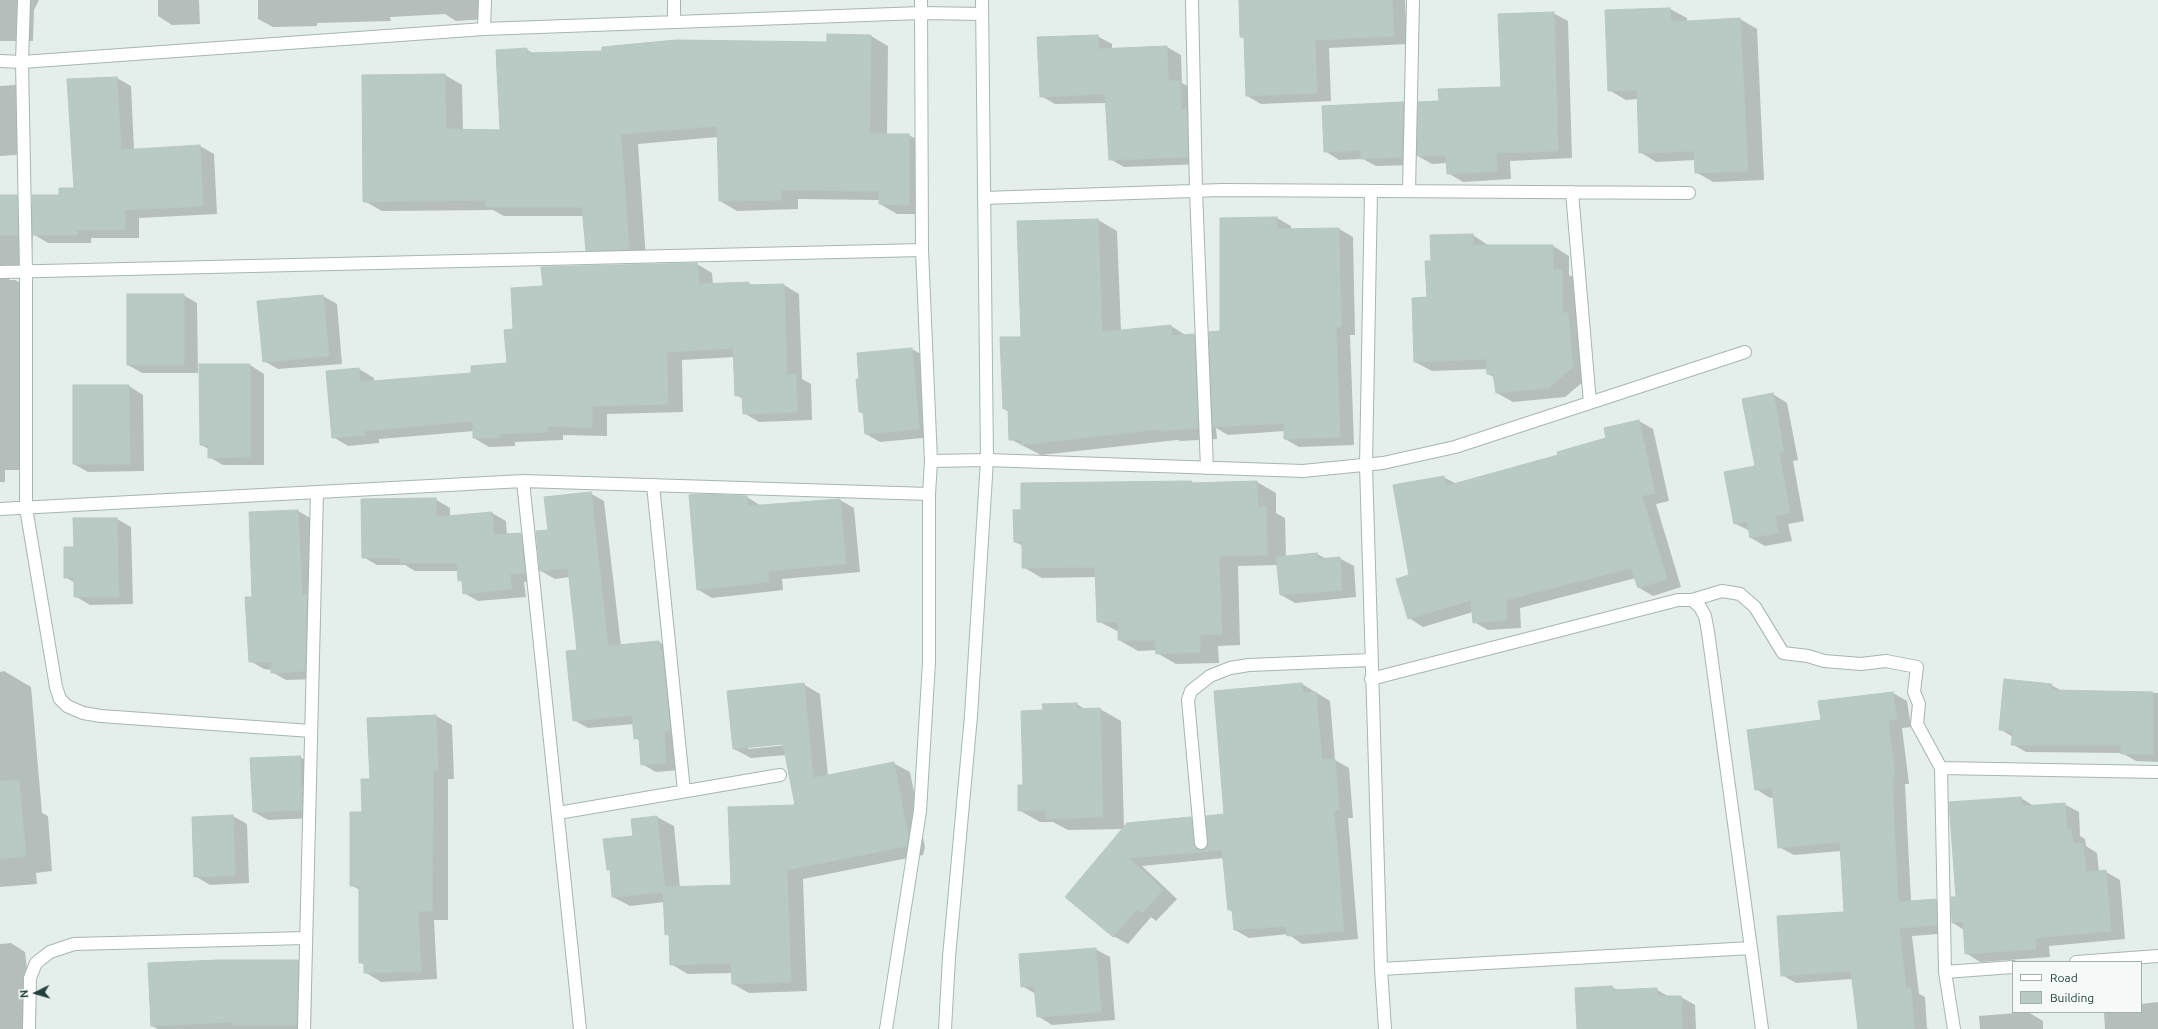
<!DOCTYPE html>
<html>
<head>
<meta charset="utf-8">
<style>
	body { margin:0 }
	#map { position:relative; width:2158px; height:1029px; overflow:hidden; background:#e4eeeb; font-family:Ubuntu,sans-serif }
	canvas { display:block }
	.legend { position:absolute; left:2012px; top:961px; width:130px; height:52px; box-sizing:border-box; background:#f5faf8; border:1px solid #a1b0ad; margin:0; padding:5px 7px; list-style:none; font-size:12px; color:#23403d }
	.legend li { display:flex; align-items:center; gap:8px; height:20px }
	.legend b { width:20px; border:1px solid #a1b0ad }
	.north { position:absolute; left:16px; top:973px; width:40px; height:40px; -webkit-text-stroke:3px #f5faf8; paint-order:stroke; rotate:265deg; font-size:11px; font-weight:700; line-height:16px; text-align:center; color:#23403d }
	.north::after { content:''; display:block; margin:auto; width:14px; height:18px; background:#23403d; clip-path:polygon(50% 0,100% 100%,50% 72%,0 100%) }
</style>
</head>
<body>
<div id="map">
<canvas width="2158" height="1029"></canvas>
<ul class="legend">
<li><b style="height:5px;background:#fff"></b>Road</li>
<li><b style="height:11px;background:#b9c9c4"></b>Building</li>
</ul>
<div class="north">N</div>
</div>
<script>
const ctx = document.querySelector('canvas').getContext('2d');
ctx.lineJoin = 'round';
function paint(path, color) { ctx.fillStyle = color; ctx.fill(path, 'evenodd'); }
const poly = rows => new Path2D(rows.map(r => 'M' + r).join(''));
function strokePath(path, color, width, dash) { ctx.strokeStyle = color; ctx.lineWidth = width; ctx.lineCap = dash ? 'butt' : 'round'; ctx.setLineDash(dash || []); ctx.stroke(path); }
paint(poly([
	[0,0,39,0,34,10,33,41,0,41],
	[158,0,199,0,200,24,172,25,158,16],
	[258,0,485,0,487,19,456,21,445,14,390,17,391,21,317,23,317,26,273,27,258,19],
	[1240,0,1405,0,1407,44,1329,48,1331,101,1261,104,1247,96,1245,39,1241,37],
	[1670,9,1687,18,1687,22,1740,19,1757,29,1764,180,1713,182,1696,172,1696,160,1656,162,1640,152,1638,99,1626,100,1609,90],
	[1553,13,1568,21,1572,158,1510,161,1511,179,1463,182,1448,173,1448,163,1432,164,1416,155,1416,165,1376,166,1363,159,1339,160,1325,151,1323,107,1403,103,1419,113,1440,102,1502,87],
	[871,36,888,46,887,135,909,135,926,145,926,214,897,214,880,204,880,200,798,199,798,209,737,211,720,201,718,137,638,144,646,259,604,260,587,250,584,216,504,216,493,210,382,211,364,201,445,75,462,85,463,131,502,131,526,49,534,54,828,43],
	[1097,36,1112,44,1112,49,1167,47,1181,55,1182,83,1194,90,1195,116,1201,119,1202,164,1124,167,1110,159,1107,103,1055,104,1041,96],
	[117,78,131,86,134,150,200,146,214,154,217,214,139,218,139,238,91,238,91,243,48,243,33,234,31,273,12,274,9,280,15,280,31,289,20,470,5,470,5,482,0,482,0,196,17,196,33,206,75,189],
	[15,85,29,94,30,154,0,156,0,86],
	[1277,218,1291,226,1291,229,1339,229,1353,237,1355,335,1350,335,1354,445,1299,447,1285,439,1285,431,1228,435,1216,428,1217,439,1181,441,1177,440,1041,455,1010,439,1009,412,1004,409,1022,338,1018,222,1098,220,1117,231,1121,331,1171,326,1187,336,1194,335,1211,345,1221,332],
	[1473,235,1489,246,1553,246,1569,256,1569,275,1579,280,1589,377,1565,397,1513,402,1497,393,1495,378,1488,374,1487,369,1432,371,1415,362,1428,298,1432,262],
	[697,264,712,273,713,284,784,285,799,294,802,379,811,384,812,420,759,422,744,413,743,399,736,395,734,357,682,360,683,412,607,414,607,436,563,435,563,440,515,442,515,446,489,447,474,438,474,431,379,439,379,443,348,446,333,437,359,369,374,378,374,382,472,374,508,364,514,330,544,287,542,268],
	[183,295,197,303,198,373,142,373,128,365],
	[323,296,337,304,342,364,278,369,264,361],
	[912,349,926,357,933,437,880,442,866,434,864,414,860,412,861,380],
	[250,365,264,374,264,465,223,465,209,457,209,449,201,445],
	[74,386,129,386,143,395,144,471,88,472,74,464],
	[1773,394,1787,403,1798,460,1793,461,1804,521,1788,524,1792,541,1765,546,1751,538,1750,531,1734,523,1756,467],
	[1639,421,1653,429,1669,501,1656,504,1681,587,1653,596,1638,587,1636,578,1520,608,1521,628,1488,630,1474,622,1473,612,1423,627,1409,618,1410,576,1443,477,1457,484,1559,455,1607,439],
	[1191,482,1194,484,1257,482,1276,493,1276,513,1285,518,1286,557,1317,554,1327,559,1339,558,1354,566,1356,597,1295,603,1281,595,1278,565,1238,566,1240,645,1218,646,1219,663,1176,664,1157,653,1157,650,1138,651,1119,640,1119,632,1098,621,1096,577,1042,578,1023,567,1023,546,1015,542,1022,511],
	[590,493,604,501,621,646,659,642,673,650,679,770,656,772,642,764,640,741,635,738,634,724,588,728,574,720,578,651,570,577,555,579,541,571,549,531],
	[747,497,761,506,840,500,854,508,860,572,782,579,783,590,712,598,697,589],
	[435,499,450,508,450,517,492,513,506,521,507,535,521,534,535,542,539,580,524,582,526,597,478,601,464,593,463,582,459,580,458,571,415,571,405,565,377,565,363,557],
	[298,511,312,519,316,600,321,604,319,679,286,680,272,672,272,670,264,669,250,661],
	[74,519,117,519,131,527,133,604,90,605,75,596,75,583,65,577,75,548],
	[4,671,31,687,42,813,48,816,52,871,36,873,37,884,0,887,0,672],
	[803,684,820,694,828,776,893,763,910,772,925,847,923,855,803,879,807,991,749,993,733,984,732,973,688,974,671,964,670,936,666,934,665,902,630,906,613,897,611,871,608,869,634,837,632,819,657,817,674,826,680,888,732,886,796,806,786,755,751,758,734,749],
	[788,743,788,745,748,749,748,747],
	[1302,684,1330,701,1335,760,1349,768,1353,818,1348,818,1358,939,1302,944,1288,934,1249,938,1235,930,1233,912,1228,909,1224,858,1142,866,1177,899,1156,921,1151,917,1128,944,1113,936,1124,829,1068,830,1053,822,1040,822,1019,810,1044,711,1077,704,1086,710,1100,709,1121,721,1124,828,1191,818,1205,826,1206,838,1208,837,1225,815],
	[2051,685,2062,691,2158,693,2158,762,2136,761,2122,753,2026,752,2012,744,2013,737,2000,729],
	[1893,693,1907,701,1911,727,1902,728,1909,784,1905,784,1911,901,1936,900,1950,908,1951,933,1912,936,1919,994,1925,997,1927,1028,1929,1029,1859,1029,1853,979,1796,983,1782,975,1845,913,1841,851,1794,855,1779,847,1774,797,1770,798,1756,789,1822,721,1819,702],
	[436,716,452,725,454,779,448,779,448,920,434,920,437,979,381,982,365,972,365,965,360,962,360,890,351,885,363,813,371,780],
	[300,757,314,765,316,818,268,820,254,812,251,759],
	[2021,798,2034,806,2064,804,2079,812,2080,836,2085,839,2086,846,2097,853,2099,872,2106,872,2120,880,2125,939,2049,946,2050,957,1980,962,1966,953,1964,930,1953,923,1958,898],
	[233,816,247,824,249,883,210,885,195,876],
	[11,943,25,952,34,1029,0,1029,0,944],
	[1095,949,1110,957,1115,1020,1052,1025,1038,1016,1036,994,1022,986],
	[298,961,312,969,311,1029,158,1029,152,1026],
	[1612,987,1619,991,1656,989,1669,997,1681,997,1695,1005,1696,1029,1578,1029],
	[2158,1002,2158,1029,2105,1029,2104,1012,2141,1012,2141,1004],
	[2028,1012,2043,1021,2043,1029,1980,1029,1979,1016]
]), '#0003');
const building = poly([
	[1239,0,1392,0,1394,36,1315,40,1317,93,1246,96,1244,37,1240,37,1239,0],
	[1670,8,1671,22,1740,18,1748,171,1695,173,1694,151,1639,153,1637,90,1608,91,1605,10,1670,8],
	[1554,12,1558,151,1496,153,1497,171,1447,174,1446,155,1417,156,1418,102,1439,101,1438,89,1501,87,1498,14,1554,12],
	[827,34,871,35,870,134,909,134,909,205,879,204,879,191,781,190,781,200,719,201,717,126,621,134,629,250,586,251,582,207,486,207,486,200,363,202,362,75,445,74,446,129,500,130,496,50,527,48,527,53,602,51,602,47,676,40,827,42,827,34],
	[1098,35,1098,49,1167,46,1168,81,1180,81,1181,110,1187,109,1188,157,1109,160,1105,94,1040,97,1037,37,1098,35],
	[117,77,121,150,200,145,203,206,125,210,125,230,77,230,77,235,33,235,32,195,59,195,59,188,74,188,67,79,117,77],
	[1403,102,1402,157,1361,159,1361,150,1324,152,1322,106,1403,102],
	[0,195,17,195,18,235,0,235,0,195],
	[1277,217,1277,229,1339,228,1341,327,1336,327,1340,437,1284,439,1284,423,1213,427,1209,332,1220,331,1220,218,1277,217],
	[1098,219,1102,332,1171,325,1172,336,1194,334,1198,428,1160,431,1160,429,1021,445,1021,440,1009,440,1008,409,1003,409,1000,337,1021,337,1017,221,1098,219],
	[1473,234,1473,245,1553,245,1553,270,1562,270,1562,313,1568,313,1573,367,1548,388,1496,393,1493,374,1487,374,1486,359,1414,362,1412,298,1427,297,1425,261,1431,261,1430,235,1473,234],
	[697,263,699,284,749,282,749,285,784,284,787,375,796,374,797,412,743,414,742,395,735,396,733,348,667,352,668,404,592,406,592,428,548,426,548,432,500,434,500,438,473,438,473,421,364,431,365,435,332,438,326,371,359,368,360,382,471,373,471,366,507,363,504,330,513,329,511,288,543,286,541,267,697,263],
	[127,294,184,294,184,365,127,365,127,294],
	[323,295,329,356,263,362,257,301,323,295],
	[912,348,919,429,865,434,863,412,859,412,856,379,859,379,857,353,912,348],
	[199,364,250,364,250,457,208,458,208,445,200,445,199,364],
	[73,385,129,385,130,464,73,464,73,385],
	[1773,393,1784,452,1779,453,1790,513,1775,516,1778,533,1750,538,1747,521,1734,524,1724,472,1755,466,1742,399,1773,393],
	[1639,420,1655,493,1642,496,1667,579,1638,588,1631,568,1506,600,1507,620,1473,623,1471,600,1408,619,1396,579,1409,575,1393,485,1444,476,1446,486,1558,455,1557,452,1606,438,1604,428,1639,420],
	[1191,481,1191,483,1257,481,1258,507,1266,506,1267,555,1219,556,1222,634,1200,635,1200,652,1156,654,1155,640,1118,640,1118,622,1097,622,1095,567,1022,568,1022,542,1014,542,1013,510,1021,510,1021,483,1191,481],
	[591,492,608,646,659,641,660,651,662,651,670,730,664,731,666,763,641,765,639,738,634,739,632,715,573,721,566,651,577,650,568,568,540,571,536,531,548,530,544,497,591,492],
	[702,494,747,496,748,506,840,499,846,564,768,571,769,582,697,590,689,495,702,494],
	[436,498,436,517,492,512,494,535,521,533,525,573,510,574,512,589,463,594,462,580,458,581,457,563,400,563,400,558,362,558,361,499,436,498],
	[298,510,302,595,307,594,305,671,271,673,271,662,249,662,245,597,252,597,249,512,298,510],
	[73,518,117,518,119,597,74,597,74,577,64,578,64,547,74,547,73,518],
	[1317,553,1318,559,1340,557,1342,590,1280,595,1276,557,1317,553],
	[2004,679,2052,684,2051,690,2153,692,2153,754,2121,754,2121,745,2011,745,2013,731,1999,730,2004,679],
	[804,683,813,778,894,762,908,837,907,846,787,870,791,982,732,984,731,963,670,965,669,934,665,935,663,892,612,897,610,869,607,870,603,839,633,836,631,819,657,816,665,887,731,885,728,807,795,805,783,744,733,749,727,691,804,683],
	[1302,683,1303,693,1316,692,1322,760,1335,759,1339,810,1334,811,1344,931,1287,936,1286,926,1234,930,1232,910,1228,910,1222,850,1129,858,1163,890,1142,913,1137,909,1113,937,1065,897,1127,823,1191,817,1195,847,1201,850,1206,849,1208,842,1206,816,1224,814,1214,691,1302,683],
	[1893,692,1897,719,1888,720,1895,776,1892,777,1898,902,1936,899,1937,925,1899,928,1906,988,1911,988,1914,1029,1858,1029,1851,971,1781,976,1777,916,1844,912,1840,842,1778,848,1772,788,1755,790,1747,730,1821,720,1818,701,1893,692],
	[1077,703,1077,709,1100,708,1103,817,1046,819,1046,810,1018,811,1018,785,1023,785,1021,711,1043,710,1042,704,1077,703],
	[436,715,438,770,433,770,432,911,418,911,421,971,364,973,364,963,359,963,359,886,350,886,350,812,362,812,361,779,370,779,367,718,436,715],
	[300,756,302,810,253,812,250,758,300,756],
	[19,780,26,856,0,859,0,781,19,780],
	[2021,797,2022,806,2065,803,2067,830,2071,829,2073,844,2083,843,2086,872,2106,870,2111,931,2035,938,2036,949,1965,954,1963,922,1952,923,1951,897,1956,897,1949,802,2021,797],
	[233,815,235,875,194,877,192,817,233,815],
	[1096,948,1101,1012,1037,1017,1034,986,1021,987,1019,954,1096,948],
	[219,960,298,960,297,1025,232,1025,232,1022,151,1026,148,963,219,960],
	[1612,986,1613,990,1657,988,1657,996,1681,996,1682,1029,1577,1029,1575,988,1612,986]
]);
paint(building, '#b9c9c4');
strokePath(building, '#b6c8c3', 1);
const street = poly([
	[24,0,22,62,26,272,26,508,56,687,60,699,67,706,83,713,101,716,311,731],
	[674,0,674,22],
	[1192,0,1196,191,1207,468],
	[484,29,485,0],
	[0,61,22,62,484,29,921,13,982,14],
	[1371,191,1366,465,1381,969,1385,1029],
	[1409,191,1413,0],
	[1572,192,1590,403],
	[984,198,1223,190,1689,193],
	[0,272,922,250],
	[931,461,987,460,1303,471,1383,463,1455,447,1745,352],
	[523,481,580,1029],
	[653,485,684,791],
	[0,509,523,481,929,494],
	[1692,600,1722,591,1740,594,1755,607,1783,653,1808,656,1824,661,1861,664,1886,661,1917,667,1914,692,1919,704,1917,724,1941,768,1945,972,1954,1029],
	[1371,679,1678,600,1692,600,1700,607,1705,616,1708,632,1762,1029],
	[1941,768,2158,772],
	[558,813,780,775],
	[1201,843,1188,700,1191,691,1210,676,1230,668,1249,665,1371,660],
	[2076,962,2158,956],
	[1381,969,1751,948],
	[1945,972,2013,967],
	[29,1029,30,978,36,963,50,952,74,944,306,938],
	[304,1029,317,492]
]);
const secondary = poly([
	[886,1029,920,811,929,662,929,494,931,461,922,250,921,0],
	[945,1029,949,957,971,716,987,460,982,0]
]);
strokePath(street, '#a6b6b3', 14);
strokePath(secondary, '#a2bab5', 14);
strokePath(street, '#fff', 12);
strokePath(secondary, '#fff', 12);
</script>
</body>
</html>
